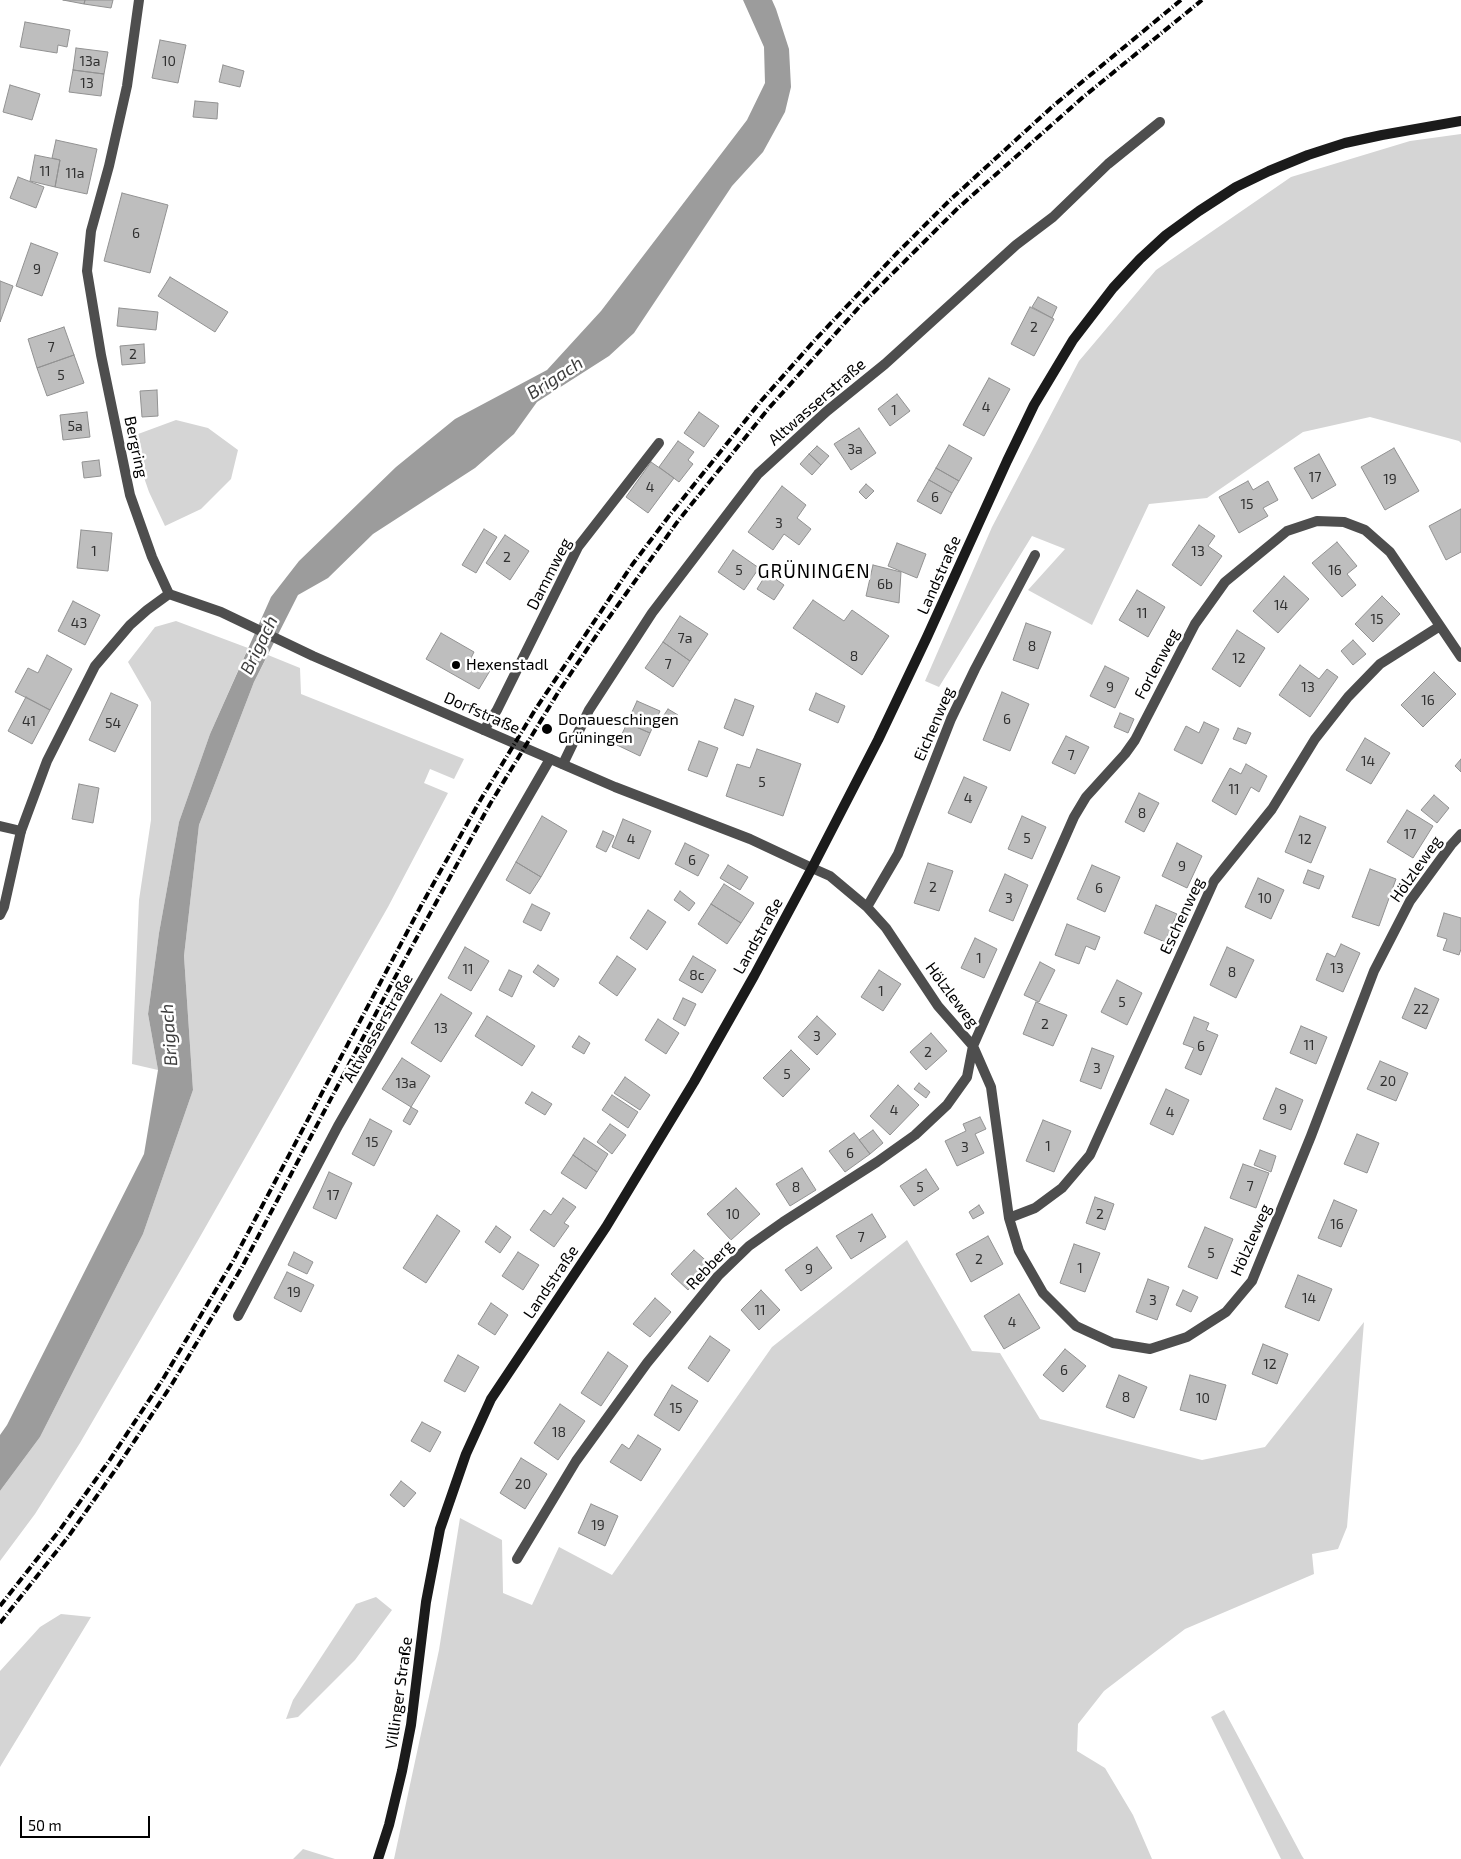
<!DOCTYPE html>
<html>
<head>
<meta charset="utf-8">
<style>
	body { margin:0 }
	#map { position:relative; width:1461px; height:1859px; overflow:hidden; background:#fff; font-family:"Exo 2",sans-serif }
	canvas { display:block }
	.scale { position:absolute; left:20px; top:1816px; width:130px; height:22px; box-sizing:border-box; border:2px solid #000; border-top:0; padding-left:6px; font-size:15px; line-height:18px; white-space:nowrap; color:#000; -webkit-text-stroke:4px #fff; paint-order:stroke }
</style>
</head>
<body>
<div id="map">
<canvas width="1461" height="1859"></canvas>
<div class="scale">50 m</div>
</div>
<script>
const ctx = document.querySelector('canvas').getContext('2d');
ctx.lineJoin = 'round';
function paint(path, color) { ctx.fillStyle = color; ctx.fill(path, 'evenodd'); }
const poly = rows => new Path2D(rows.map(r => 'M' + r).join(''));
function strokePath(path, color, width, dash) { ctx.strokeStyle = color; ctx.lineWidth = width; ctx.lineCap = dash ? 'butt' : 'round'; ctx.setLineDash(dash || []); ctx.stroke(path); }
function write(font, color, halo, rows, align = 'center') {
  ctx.font = font + ' "Exo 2",sans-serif'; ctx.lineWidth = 5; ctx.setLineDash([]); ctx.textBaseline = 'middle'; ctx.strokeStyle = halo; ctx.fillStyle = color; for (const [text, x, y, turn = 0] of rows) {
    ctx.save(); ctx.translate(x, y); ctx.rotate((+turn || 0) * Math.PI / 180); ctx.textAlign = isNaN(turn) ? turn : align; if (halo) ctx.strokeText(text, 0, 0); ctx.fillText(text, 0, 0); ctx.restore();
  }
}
paint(poly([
	[1461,134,1461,443,1459,441,1370,417,1303,432,1207,498,1149,504,1092,625,1028,590,1065,549,1032,536,939,687,925,681,992,527,1079,361,1156,270,1291,177,1410,141],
	[176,420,208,428,238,450,231,479,201,509,165,526,149,492,130,437],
	[176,621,248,648,210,734,179,822,159,933,148,1014,158,1070,132,1064,139,900,151,820,151,702,128,662,155,627],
	[268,655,300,668,301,694,464,759,454,779,430,769,424,783,448,793,388,907,197,1242,80,1443,35,1514,0,1561,0,1491,40,1437,143,1234,193,1090,184,956,199,825,254,682],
	[907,1240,972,1351,1000,1353,1040,1419,1202,1460,1265,1447,1364,1322,1347,1527,1338,1549,1312,1554,1314,1574,1185,1629,1104,1691,1078,1724,1077,1751,1105,1768,1133,1815,1152,1859,394,1859,439,1650,460,1518,502,1540,503,1593,532,1605,559,1547,612,1575,772,1347],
	[376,1597,392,1610,355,1660,298,1717,286,1719,293,1700,356,1604],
	[61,1614,91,1617,0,1767,0,1671,40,1627],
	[1224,1710,1302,1856,1304,1859,1281,1859,1211,1717],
	[303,1849,335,1859,293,1859]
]), '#d5d5d5');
paint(poly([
	[743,0,772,0,776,9,789,49,791,87,785,112,763,152,732,186,634,333,609,356,537,402,514,434,475,468,373,534,328,578,298,595,254,682,199,825,184,956,193,1090,143,1234,40,1437,0,1491,0,1435,7,1425,144,1154,158,1070,148,1014,159,933,179,822,210,734,271,597,299,561,396,467,455,419,547,370,601,311,747,120,765,83,764,47]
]), '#9c9c9c');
const building = poly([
	[63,0,85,0,84,4,63,0],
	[85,0,113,0,111,8,84,4,85,0],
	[25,22,70,30,67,47,58,45,57,53,20,47,25,22],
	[160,40,186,45,178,83,152,78,160,40],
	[76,48,108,52,104,74,73,70,76,48],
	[223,65,244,71,240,87,219,82,223,65],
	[73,70,104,74,101,96,69,92,73,70],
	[10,85,40,94,32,120,3,112,10,85],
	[195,101,218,103,217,119,193,117,195,101],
	[56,140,97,149,87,194,55,187,60,160,52,158,56,140],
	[35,155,60,160,55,187,30,181,35,155],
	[18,177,44,187,36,208,10,198,18,177],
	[122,193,168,205,150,273,104,261,122,193],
	[31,243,58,253,42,296,16,286,31,243],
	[170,277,228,312,215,332,158,296,170,277],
	[0,281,13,286,0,322,0,281],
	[1038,297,1057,307,1052,318,1032,307,1038,297],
	[1030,307,1054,319,1034,356,1011,344,1030,307],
	[119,308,158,312,156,330,117,326,119,308],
	[64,327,74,355,37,368,28,339,64,327],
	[144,344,145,363,122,365,120,346,144,344],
	[74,355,84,383,47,396,37,368,74,355],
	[989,378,1010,389,984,436,963,425,989,378],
	[157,390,158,416,142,417,140,391,157,390],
	[897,394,910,411,890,426,878,409,897,394],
	[87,412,90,437,63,440,60,415,87,412],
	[699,412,719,426,704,447,684,433,699,412],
	[859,428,876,453,851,470,834,444,859,428],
	[678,441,694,452,688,460,693,464,679,482,659,467,678,441],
	[949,445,972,458,959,481,936,468,949,445],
	[817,446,829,456,821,465,809,454,817,446],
	[1394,448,1419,491,1385,510,1361,467,1394,448],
	[809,454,821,465,812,475,800,464,809,454],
	[1319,454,1336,485,1312,499,1294,468,1319,454],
	[99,460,101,476,84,478,82,462,99,460],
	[651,462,674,478,648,513,626,497,651,462],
	[936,468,959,481,952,493,929,480,936,468],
	[929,480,952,493,941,514,917,501,929,480],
	[1248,481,1253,490,1268,481,1278,500,1263,508,1268,516,1239,533,1219,497,1248,481],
	[866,484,874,491,866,499,859,492,866,484],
	[782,486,806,505,797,518,811,529,799,545,784,534,773,550,748,532,782,486],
	[1461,509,1461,552,1446,560,1429,526,1461,509],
	[1199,525,1215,536,1208,546,1222,556,1201,586,1172,565,1199,525],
	[484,529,497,537,476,573,462,565,484,529],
	[81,530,112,533,108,571,77,568,81,530],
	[505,535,529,551,510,580,486,563,505,535],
	[1337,542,1357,566,1347,574,1356,585,1342,597,1312,563,1337,542],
	[897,543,926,554,917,578,888,566,897,543],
	[733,550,759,568,744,590,718,572,733,550],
	[873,565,901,572,899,603,866,596,873,565],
	[767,573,784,585,774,600,757,589,767,573],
	[1284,576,1309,599,1278,633,1253,611,1284,576],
	[1137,590,1165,607,1148,637,1119,620,1137,590],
	[1382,596,1400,614,1373,642,1355,624,1382,596],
	[813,600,844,621,852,610,889,636,862,675,793,628,813,600],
	[73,601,100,615,85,645,58,631,73,601],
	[680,616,708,634,690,661,663,642,680,616],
	[1026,623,1051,632,1038,669,1013,660,1026,623],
	[1237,630,1265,648,1240,687,1212,669,1237,630],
	[441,633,474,652,471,658,491,669,479,689,426,659,441,633],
	[1353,640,1366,654,1353,665,1341,651,1353,640],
	[663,642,690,661,673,687,645,668,663,642],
	[47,655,72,669,50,710,15,692,28,668,38,673,47,655],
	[1300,665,1319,679,1327,669,1338,677,1310,717,1279,695,1300,665],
	[1105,666,1129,678,1115,708,1090,696,1105,666],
	[1434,672,1456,694,1423,727,1401,705,1434,672],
	[1002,692,1029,704,1010,751,983,740,1002,692],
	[111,693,138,705,115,752,89,740,111,693],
	[816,693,845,706,838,723,809,710,816,693],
	[26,697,50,710,32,744,8,731,26,697],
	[735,699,754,706,743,736,724,728,735,699],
	[637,701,660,711,650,733,627,723,637,701],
	[668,709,678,715,672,724,662,718,668,709],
	[1120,713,1134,719,1128,733,1114,727,1120,713],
	[1204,722,1219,729,1202,764,1174,750,1186,726,1199,733,1204,722],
	[627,723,650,733,640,756,617,745,627,723],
	[1238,728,1251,733,1246,744,1233,739,1238,728],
	[1066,736,1089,747,1075,774,1052,763,1066,736],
	[1365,738,1390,753,1371,784,1346,770,1365,738],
	[699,741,718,748,707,777,688,770,699,741],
	[757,749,801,764,783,816,726,796,737,764,750,768,757,749],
	[1461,759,1461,772,1455,766,1461,759],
	[1246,764,1267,776,1259,792,1251,787,1236,815,1212,801,1230,768,1241,774,1246,764],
	[964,777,987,787,971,823,948,813,964,777],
	[79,784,99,788,93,823,72,819,79,784],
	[1139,793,1159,803,1144,832,1125,822,1139,793],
	[1434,795,1449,808,1437,823,1421,810,1434,795],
	[1407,810,1433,826,1413,858,1387,842,1407,810],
	[542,816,567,831,541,877,516,862,542,816],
	[1022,816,1046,827,1032,859,1008,849,1022,816],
	[1300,816,1326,827,1311,863,1285,852,1300,816],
	[623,819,651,831,639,859,612,847,623,819],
	[603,831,614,836,606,852,596,847,603,831],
	[685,843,709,855,698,876,675,864,685,843],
	[1177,843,1202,856,1187,888,1162,876,1177,843],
	[516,862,541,877,530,894,506,880,516,862],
	[928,863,953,871,939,911,914,903,928,863],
	[728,865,748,877,740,890,720,878,728,865],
	[1092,865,1120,877,1105,912,1077,899,1092,865],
	[1370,869,1396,879,1379,926,1352,917,1370,869],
	[1308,870,1324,876,1319,889,1303,883,1308,870],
	[1005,874,1028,885,1013,921,989,911,1005,874],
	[1258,878,1284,890,1271,919,1245,907,1258,878],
	[724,884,754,903,741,923,711,904,724,884],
	[680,891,695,903,689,911,674,900,680,891],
	[532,904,550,913,541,931,523,922,532,904],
	[711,904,741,923,727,944,698,924,711,904],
	[1156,905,1177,914,1165,942,1144,933,1156,905],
	[648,910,666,922,647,950,630,938,648,910],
	[1444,913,1461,918,1461,949,1459,955,1443,950,1447,939,1437,936,1444,913],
	[1067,924,1100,937,1095,950,1086,946,1079,964,1055,955,1067,924],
	[975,938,997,949,984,978,961,968,975,938],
	[1341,944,1360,953,1343,992,1316,980,1327,953,1335,957,1341,944],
	[465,947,489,961,471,991,448,978,465,947],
	[1227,947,1254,960,1236,998,1210,985,1227,947],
	[617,956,636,969,617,996,599,983,617,956],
	[693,956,716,970,702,993,679,980,693,956],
	[1040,962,1055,970,1039,1002,1024,995,1040,962],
	[538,965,559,979,554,987,533,972,538,965],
	[509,970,522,976,512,997,499,990,509,970],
	[879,970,901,984,883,1011,861,997,879,970],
	[1117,980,1142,993,1127,1025,1101,1012,1117,980],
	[1415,988,1439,999,1426,1029,1402,1018,1415,988],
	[441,994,472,1013,441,1062,411,1043,441,994],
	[683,998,696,1004,685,1026,673,1019,683,998],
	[1036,1002,1067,1015,1053,1046,1023,1034,1036,1002],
	[487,1016,535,1046,522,1066,475,1036,487,1016],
	[817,1016,836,1034,817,1055,798,1037,817,1016],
	[1194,1017,1209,1023,1206,1030,1218,1035,1201,1075,1185,1068,1194,1048,1183,1044,1194,1017],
	[658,1019,679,1033,666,1054,645,1040,658,1019],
	[1301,1026,1327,1037,1316,1064,1290,1053,1301,1026],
	[931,1033,947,1051,926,1070,910,1052,931,1033],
	[579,1036,590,1043,584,1054,572,1047,579,1036],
	[1092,1048,1114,1056,1101,1089,1080,1081,1092,1048],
	[791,1050,810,1069,783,1097,763,1078,791,1050],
	[402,1058,430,1076,411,1107,382,1089,402,1058],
	[1380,1061,1408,1073,1396,1101,1367,1089,1380,1061],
	[625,1077,650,1095,640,1110,614,1093,625,1077],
	[919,1083,930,1092,926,1098,914,1089,919,1083],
	[898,1085,919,1105,890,1135,870,1116,898,1085],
	[1276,1088,1303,1100,1291,1130,1263,1119,1276,1088],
	[1166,1089,1189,1100,1173,1135,1150,1124,1166,1089],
	[532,1092,552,1104,545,1115,525,1103,532,1092],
	[612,1095,638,1112,628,1128,602,1110,612,1095],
	[411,1107,418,1111,410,1125,403,1121,411,1107],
	[980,1117,986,1129,975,1134,984,1153,957,1166,945,1141,966,1131,963,1124,980,1117],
	[370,1119,392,1131,374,1166,352,1154,370,1119],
	[1043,1120,1071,1131,1054,1172,1026,1161,1043,1120],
	[610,1124,626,1135,612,1154,597,1142,610,1124],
	[873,1130,883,1143,870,1154,859,1140,873,1130],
	[854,1133,870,1154,845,1172,829,1151,854,1133],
	[1357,1134,1379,1143,1367,1173,1344,1164,1357,1134],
	[584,1138,608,1154,597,1172,573,1155,584,1138],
	[1260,1150,1276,1156,1271,1172,1254,1165,1260,1150],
	[573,1155,597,1172,586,1189,561,1173,573,1155],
	[1243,1164,1269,1173,1256,1208,1230,1198,1243,1164],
	[802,1168,816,1190,790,1206,776,1184,802,1168],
	[926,1169,939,1189,914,1206,900,1186,926,1169],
	[329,1172,352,1183,336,1219,313,1208,329,1172],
	[736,1188,760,1214,731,1240,707,1214,736,1188],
	[1095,1197,1114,1204,1105,1230,1086,1223,1095,1197],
	[563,1198,576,1207,564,1223,569,1226,554,1247,530,1230,544,1210,551,1215,563,1198],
	[1334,1200,1357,1210,1341,1247,1318,1238,1334,1200],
	[979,1205,984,1213,973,1219,969,1212,979,1205],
	[872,1214,886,1237,851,1259,836,1236,872,1214],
	[437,1215,460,1231,426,1283,403,1268,437,1215],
	[496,1226,511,1237,500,1253,485,1242,496,1226],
	[1205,1227,1233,1239,1217,1279,1188,1267,1205,1227],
	[988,1236,1003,1264,971,1282,956,1254,988,1236],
	[1074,1244,1100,1253,1085,1292,1060,1283,1074,1244],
	[817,1247,832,1268,801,1291,785,1270,817,1247],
	[694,1250,711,1265,688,1290,671,1274,694,1250],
	[294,1252,313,1262,307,1274,288,1265,294,1252],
	[518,1252,539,1265,523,1290,502,1276,518,1252],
	[287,1272,314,1285,301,1312,274,1298,287,1272],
	[1298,1275,1332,1289,1319,1321,1285,1307,1298,1275],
	[1148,1279,1169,1287,1157,1320,1136,1312,1148,1279],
	[761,1290,780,1310,759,1330,741,1310,761,1290],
	[1183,1290,1198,1297,1191,1312,1176,1305,1183,1290],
	[1019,1294,1040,1328,1004,1349,984,1316,1019,1294],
	[655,1298,671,1312,650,1337,633,1324,655,1298],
	[491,1303,508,1315,495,1335,478,1324,491,1303],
	[710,1336,730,1350,708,1382,688,1368,710,1336],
	[1263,1344,1288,1354,1277,1384,1252,1374,1263,1344],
	[1065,1349,1086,1366,1063,1392,1043,1375,1065,1349],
	[608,1352,628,1366,601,1406,581,1393,608,1352],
	[458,1355,479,1367,465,1392,444,1381,458,1355],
	[1119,1375,1147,1387,1134,1418,1106,1407,1119,1375],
	[1190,1375,1226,1385,1216,1420,1180,1410,1190,1375],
	[672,1385,698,1401,679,1431,654,1415,672,1385],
	[560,1404,585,1421,558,1460,534,1443,560,1404],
	[422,1422,441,1432,430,1452,411,1441,422,1422],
	[638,1435,661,1449,641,1481,610,1462,622,1444,629,1449,638,1435],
	[521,1458,547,1474,525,1509,500,1493,521,1458],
	[401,1481,416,1493,404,1507,390,1495,401,1481],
	[591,1504,618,1516,605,1546,578,1533,591,1504]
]);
paint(building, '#bebebe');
strokePath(building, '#929292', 1);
strokePath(poly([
	[139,0,127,86,109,166,91,231,87,271,101,355,130,495,152,557,169,594],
	[484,730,497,710,578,547,659,443],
	[563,764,589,710,652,613,758,474,827,411,885,364,1016,245,1053,217,1108,164,1160,122],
	[0,826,21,831],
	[812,868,830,876,867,907,886,928,938,1006,973,1046,991,1087,1009,1218,1019,1251,1043,1293,1076,1326,1113,1343,1150,1349,1187,1337,1226,1312,1252,1281,1311,1136,1374,971,1410,901,1451,845,1461,834],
	[867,907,898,854,951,719,975,669,1035,555],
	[1009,1218,1035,1208,1062,1188,1090,1155,1214,881,1272,809,1315,739,1348,697,1380,664,1440,626],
	[238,1316,338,1126,550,759],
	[517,1559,576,1461,647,1363,718,1276,749,1246,783,1222,877,1162,915,1135,947,1105,967,1077,973,1046,1074,817,1086,797,1125,754,1135,740,1195,624,1225,582,1287,531,1317,521,1344,522,1365,530,1390,552,1461,657]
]), '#4e4e4e', 10);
strokePath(poly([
	[0,915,4,907,21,831,47,761,95,666,130,625,147,610,169,594,221,612,313,656,615,787,750,839,812,868]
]), '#4e4e4e', 10);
strokePath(poly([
	[378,1859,389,1825,402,1771,411,1725,426,1602,440,1529,466,1454,491,1399,606,1227,694,1082,754,976,812,868,878,740,927,637,1007,461,1034,405,1073,340,1113,288,1140,259,1166,235,1199,211,1236,187,1269,171,1308,155,1345,143,1382,135,1461,121]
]), '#1b1b1b', 10);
strokePath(poly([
	[0,1606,59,1531,109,1461,163,1379,233,1261,422,904,481,799,535,710,632,565,669,516,761,401,814,341,896,254,950,200,1053,106,1181,0],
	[0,1623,68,1537,118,1466,172,1384,242,1267,392,983,490,804,559,691,600,630,678,521,769,408,861,305,958,208,1082,98,1202,0]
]), '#000', 4, [8, 2.5, 1, 2.5]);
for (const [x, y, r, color] of [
	[456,665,5,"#000"],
	[547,729,6,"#000"]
]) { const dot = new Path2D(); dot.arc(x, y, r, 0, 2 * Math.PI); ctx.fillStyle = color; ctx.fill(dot); strokePath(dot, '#fff', 2); }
write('14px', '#303030', null, [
	["13a",90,61],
	["10",169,61],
	["13",87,83],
	["11",45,171],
	["11a",75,173],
	["6",136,233],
	["9",37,269],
	["2",1034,327],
	["7",51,347],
	["2",133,354],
	["5",61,375],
	["4",986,407],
	["1",894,410],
	["5a",75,426],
	["3a",855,449],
	["17",1315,477],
	["19",1390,479],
	["4",650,487],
	["6",935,497],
	["15",1247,504],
	["3",779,523],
	["1",94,551],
	["13",1198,551],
	["2",507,557],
	["5",739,570],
	["16",1335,570],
	["6b",885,584],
	["14",1281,605],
	["11",1142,613],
	["15",1377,619],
	["43",79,623],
	["7a",685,638],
	["8",1032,646],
	["8",854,656],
	["12",1239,658],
	["7",668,664],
	["9",1110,687],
	["13",1308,687],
	["16",1428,700],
	["6",1007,719],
	["41",29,721],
	["54",113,723],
	["7",1071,755],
	["14",1368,761],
	["5",762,782],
	["11",1234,789],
	["4",968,798],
	["8",1142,813],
	["17",1410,834],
	["5",1027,838],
	["4",631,839],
	["12",1305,839],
	["6",692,860],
	["9",1182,866],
	["2",933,887],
	["6",1099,888],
	["3",1009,898],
	["10",1265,898],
	["1",979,958],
	["13",1337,968],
	["11",468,969],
	["8",1232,972],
	["8c",697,975],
	["1",881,991],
	["5",1122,1002],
	["22",1421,1009],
	["2",1045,1024],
	["13",441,1028],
	["3",817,1036],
	["11",1309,1045],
	["6",1201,1046],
	["2",928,1052],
	["3",1097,1068],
	["5",787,1074],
	["20",1388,1081],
	["13a",406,1083],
	["9",1283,1109],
	["4",894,1110],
	["4",1170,1112],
	["15",372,1142],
	["1",1048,1146],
	["3",965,1147],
	["6",850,1153],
	["7",1250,1186],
	["8",796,1187],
	["5",920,1187],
	["17",333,1195],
	["10",733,1214],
	["2",1100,1214],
	["16",1337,1224],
	["7",861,1237],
	["5",1211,1253],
	["2",979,1259],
	["1",1080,1268],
	["9",809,1269],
	["19",294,1292],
	["14",1309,1298],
	["3",1153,1300],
	["11",760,1310],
	["4",1012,1322],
	["12",1270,1364],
	["6",1064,1370],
	["8",1126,1397],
	["10",1203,1398],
	["15",676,1408],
	["18",559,1432],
	["20",523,1484],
	["19",598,1525]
]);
write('16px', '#000', '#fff', [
	["Altwasserstraße",817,402,-41],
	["Bergring",136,447,78],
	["Dammweg",549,574,-63],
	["Landstraße",939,575,-66],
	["Forlenweg",1157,664,-62],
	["Dorfstraße",482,713,24],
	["Eichenweg",934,724,-67],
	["Hölzleweg",1416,869,-55],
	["Eschenweg",1182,916,-65],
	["Landstraße",758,936,-61],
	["Hölzleweg",952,995,53],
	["Altwasserstraße",378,1028,-60],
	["Hölzleweg",1251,1240,-66],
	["Rebberg",710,1265,-47],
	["Landstraße",551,1282,-56],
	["Villinger Straße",399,1693,-82]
]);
write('16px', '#000', '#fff', [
	["Hexenstadl",466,665],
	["Donaueschingen",558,720],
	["Grüningen",558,738]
], 'left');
write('italic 18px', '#3d3d3d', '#fff', [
	["Brigach",555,378,-33],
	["Brigach",259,645,-64],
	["Brigach",169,1035,-94]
]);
ctx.letterSpacing = '1px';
write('19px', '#000', '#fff', [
	["GRÜNINGEN",814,572]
]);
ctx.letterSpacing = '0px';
</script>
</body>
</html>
